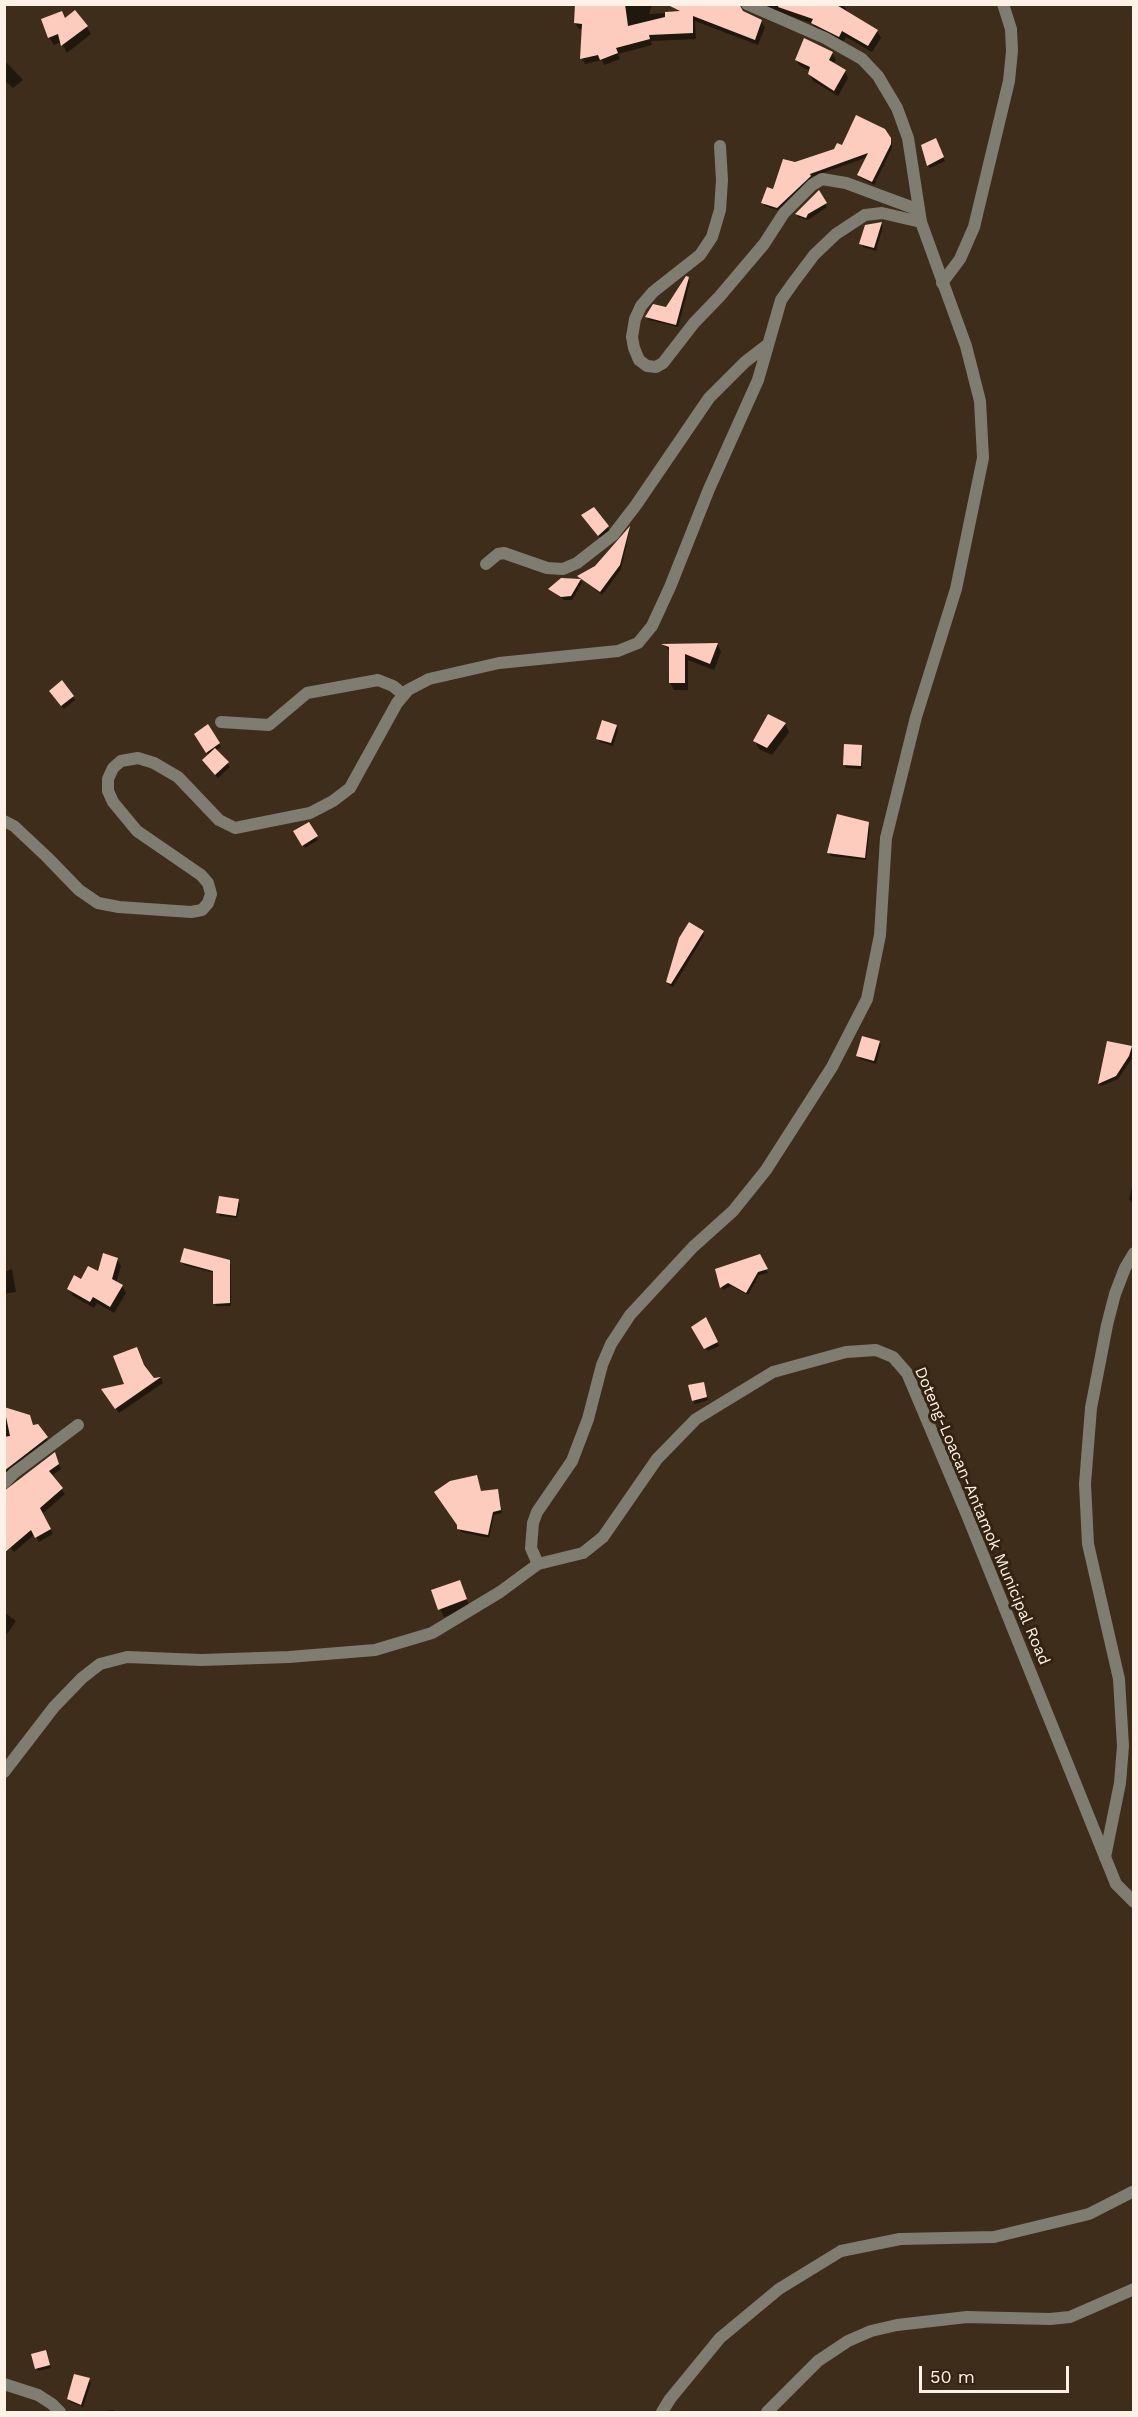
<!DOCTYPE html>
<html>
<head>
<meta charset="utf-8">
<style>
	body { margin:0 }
	#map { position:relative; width:1138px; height:2417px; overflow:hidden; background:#3e2d1a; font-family:"Work Sans",sans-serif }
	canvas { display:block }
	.frame { position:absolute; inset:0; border:6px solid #fef2e7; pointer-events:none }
	.scale { position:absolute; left:919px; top:2366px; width:150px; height:27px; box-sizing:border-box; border:3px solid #fef2e7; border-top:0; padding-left:8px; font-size:18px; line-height:21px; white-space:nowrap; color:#fef2e7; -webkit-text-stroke:4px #332310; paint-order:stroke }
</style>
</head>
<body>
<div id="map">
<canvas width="1138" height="2417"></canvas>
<div class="frame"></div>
<div class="scale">50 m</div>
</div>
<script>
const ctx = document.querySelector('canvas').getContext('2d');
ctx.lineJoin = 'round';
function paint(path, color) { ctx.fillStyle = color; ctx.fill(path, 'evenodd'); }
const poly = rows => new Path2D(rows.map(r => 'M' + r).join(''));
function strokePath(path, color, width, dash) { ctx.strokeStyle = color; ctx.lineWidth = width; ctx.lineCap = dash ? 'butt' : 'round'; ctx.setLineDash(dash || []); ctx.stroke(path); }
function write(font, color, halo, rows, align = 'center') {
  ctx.font = font + ' "Work Sans",sans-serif'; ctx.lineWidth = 6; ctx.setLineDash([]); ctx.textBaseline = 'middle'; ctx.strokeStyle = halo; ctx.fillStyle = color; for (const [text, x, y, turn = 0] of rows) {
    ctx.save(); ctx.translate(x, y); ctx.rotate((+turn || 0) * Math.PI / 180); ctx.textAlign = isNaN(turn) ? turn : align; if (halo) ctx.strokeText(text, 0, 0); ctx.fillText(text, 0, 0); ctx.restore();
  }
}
paint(poly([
	[577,4,652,4,649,14,692,12,761,21,765,27,758,45,695,21,696,39,651,41,652,45,618,54,620,59,604,65,602,60,585,64,582,58,583,29,579,29,575,23],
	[763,4,843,4,847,11,877,31,881,38,872,52,846,37,843,42,816,29,813,24,765,7],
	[65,19,86,26,91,34,67,53,61,42,54,45,49,37],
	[832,53,836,60,833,64,845,71,848,78,838,96,813,81,809,74,810,71,800,66,796,60],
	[7,63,23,80,13,88,4,80,4,66],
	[884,130,892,143,892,148,874,185,861,178,859,175,868,157,811,177,812,180,780,211,765,206,763,202,795,164],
	[937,143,945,161,930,168,928,165],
	[819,193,827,207,808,220,798,217,797,214],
	[881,223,883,226,876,251,863,247,861,243],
	[688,279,690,282,678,327,649,320,647,317,666,308],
	[593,509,610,531,601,539,585,518],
	[630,529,621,569,602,595,579,576,596,567],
	[580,580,582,583,572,600,564,600,550,589],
	[664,645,718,645,721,652,714,670,688,660,688,690,674,690,670,683,671,652],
	[52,694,73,697,75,700,64,709],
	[785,724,789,732,772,755,759,749,755,741],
	[207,726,221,747,216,750,230,767,218,778,206,764,209,756,196,735],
	[616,726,618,730,613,746,600,742,598,738],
	[861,746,863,750,862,769,846,768,844,764],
	[868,823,870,827,866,860,831,856,829,853],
	[308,824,318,840,305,848,295,831],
	[703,932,704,936,673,987,670,986,668,982],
	[879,1042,881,1045,876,1064,860,1059,858,1056],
	[1108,1043,1131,1048,1133,1051,1131,1060,1118,1079,1101,1086,1099,1084],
	[1134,1179,1134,1205,1129,1199],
	[238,1200,240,1204,237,1218,220,1216,218,1213],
	[760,1256,768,1273,759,1275,748,1295,731,1286,723,1290,717,1270],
	[117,1259,121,1266,116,1283,122,1286,126,1293,114,1313,97,1303,94,1308,73,1296,69,1289,81,1281,99,1273],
	[229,1261,231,1265,231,1306,216,1306,214,1303,215,1273,184,1265,182,1262],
	[12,1269,16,1292,4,1294,4,1272],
	[706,1319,719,1346,708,1351,693,1327],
	[145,1369,153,1380,161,1378,163,1383,119,1413,106,1394,126,1385],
	[703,1383,708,1400,695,1404,693,1400],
	[29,1416,34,1427,37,1425,50,1443,4,1479,4,1419],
	[55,1455,61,1469,51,1476,65,1494,42,1514,53,1534,39,1542,35,1534,14,1552,7,1543],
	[476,1477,481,1493,497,1490,499,1494,502,1513,494,1515,489,1538,461,1532,459,1529],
	[459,1581,470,1607,444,1617,440,1609],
	[4,1612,16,1621,4,1638],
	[46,2352,51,2368,38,2371,36,2368],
	[89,2380,91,2383,83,2407,70,2402,68,2399],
	[113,2410,115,2412,96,2412]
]), '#0007');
paint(poly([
	[575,4,625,4,628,26,665,17,665,12,680,11,666,4,739,4,743,11,762,20,755,40,693,16,693,33,649,35,650,39,616,48,618,53,600,60,598,55,580,59,582,24,574,23],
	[779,4,835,4,878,30,868,46,842,31,839,37,811,23,813,19,778,7],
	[75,10,88,26,61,46,58,34,48,38,41,19,62,11,65,18],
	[804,38,833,52,829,60,846,70,834,91,808,74,810,67,795,60],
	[856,115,885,129,891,138,891,144,872,182,857,175,868,153,810,174,811,176,777,208,761,203,767,187,773,189,783,159,795,162,834,149,837,143,842,145],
	[936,138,944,157,927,166,921,145],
	[819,190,827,203,808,214,806,218,795,214],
	[882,222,874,248,859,244,865,225],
	[686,276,689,277,676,325,645,317,653,304,666,307],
	[594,507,609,526,598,536,581,515],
	[630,526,620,565,600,592,577,576,595,566],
	[561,578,581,579,571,596,561,597,548,589],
	[718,643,710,664,685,654,685,683,669,683,669,647,661,644],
	[62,680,74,696,61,706,49,691],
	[768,714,786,723,767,748,753,741],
	[602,720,617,725,611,743,596,739],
	[208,724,220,743,206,753,194,734],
	[844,744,862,745,861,766,843,765],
	[215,748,229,762,215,775,202,760],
	[837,814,869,822,865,858,827,853],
	[309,822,318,836,302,846,293,831],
	[689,922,704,931,671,984,666,982,679,938],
	[862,1036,880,1041,874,1061,856,1056],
	[1107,1041,1132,1046,1129,1056,1116,1076,1098,1084],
	[219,1196,239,1199,236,1216,216,1213],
	[184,1248,230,1260,230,1303,213,1304,213,1271,180,1262],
	[103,1253,118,1258,112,1279,123,1285,110,1307,93,1297,90,1302,67,1289,74,1275,81,1279,88,1266,98,1271],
	[760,1254,768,1269,758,1272,746,1293,728,1283,720,1288,715,1269],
	[706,1317,718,1342,704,1349,691,1327],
	[137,1347,144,1365,154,1378,161,1377,115,1409,101,1389,124,1384,113,1356],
	[704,1382,707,1397,692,1401,688,1385],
	[4,1407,30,1415,33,1425,38,1424,48,1437,4,1471,4,1437,10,1436],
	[55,1452,59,1464,49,1471,63,1488,40,1508,51,1529,35,1538,31,1530,4,1553,4,1491],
	[477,1475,481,1491,498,1489,501,1510,493,1512,488,1535,457,1529,457,1525,434,1492,450,1481],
	[460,1580,467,1599,438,1610,431,1590],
	[46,2350,50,2365,35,2369,31,2354],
	[74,2374,90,2378,81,2405,67,2399]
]), '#feccbe');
strokePath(poly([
	[720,146,722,180,720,210,712,237,700,255,653,292,641,306,635,319,632,337,634,348,639,360,647,366,656,367,663,363,694,323,720,296,764,244,784,213,812,185,822,179,846,183,919,210],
	[942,283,960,259,974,227,1009,81,1012,51,1011,29,1003,4],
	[486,564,498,554,504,553,547,568,563,569,577,563,613,535,636,505,709,398,745,362,767,345],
	[221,722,269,725,307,693,378,680,393,686,404,695],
	[4,821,14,826,47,857,79,890,98,903,119,907,191,912,202,910,208,903,211,894,208,883,201,875,137,831,113,802,108,791,108,779,113,768,121,761,138,758,154,763,178,777,219,820,235,828,310,813,333,801,350,788,397,703,408,690,429,679,499,663,618,651,638,643,652,626,670,587,709,489,758,380,781,300,793,283,814,255,836,234,865,215,882,213,921,222],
	[4,1483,14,1473,78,1425],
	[4,1772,54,1707,82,1678,100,1664,127,1657,201,1660,289,1657,375,1650,432,1633,500,1592,538,1564],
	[1105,1857,1120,1783,1123,1746,1119,1679,1088,1544,1085,1484,1091,1408,1107,1325,1115,1294,1125,1268,1134,1253],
	[4,2384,38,2395,52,2404,60,2412],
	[662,2412,670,2399,720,2338,779,2289,841,2251,900,2239,994,2237,1089,2214,1134,2191]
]), '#7f7d71', 12);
strokePath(poly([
	[747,4,825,38,862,59,878,76,897,108,908,138,921,222,966,346,980,401,983,458,956,589,916,717,886,838,880,935,867,999,832,1067,766,1170,733,1211,693,1247,630,1315,611,1344,602,1365,588,1419,572,1461,537,1512,533,1523,531,1548,538,1564,583,1553,603,1537,657,1459,696,1419,773,1372,846,1352,876,1350,893,1357,907,1373,967,1515,1116,1884,1134,1902],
	[767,2412,818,2361,848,2341,871,2331,897,2325,967,2317,1050,2319,1070,2317,1134,2289]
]), '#7f7d71', 12);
write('16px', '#fef2e7', '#332310', [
	["Doteng-Loacan-Antamok Municipal Road",982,1516,67]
]);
</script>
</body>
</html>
